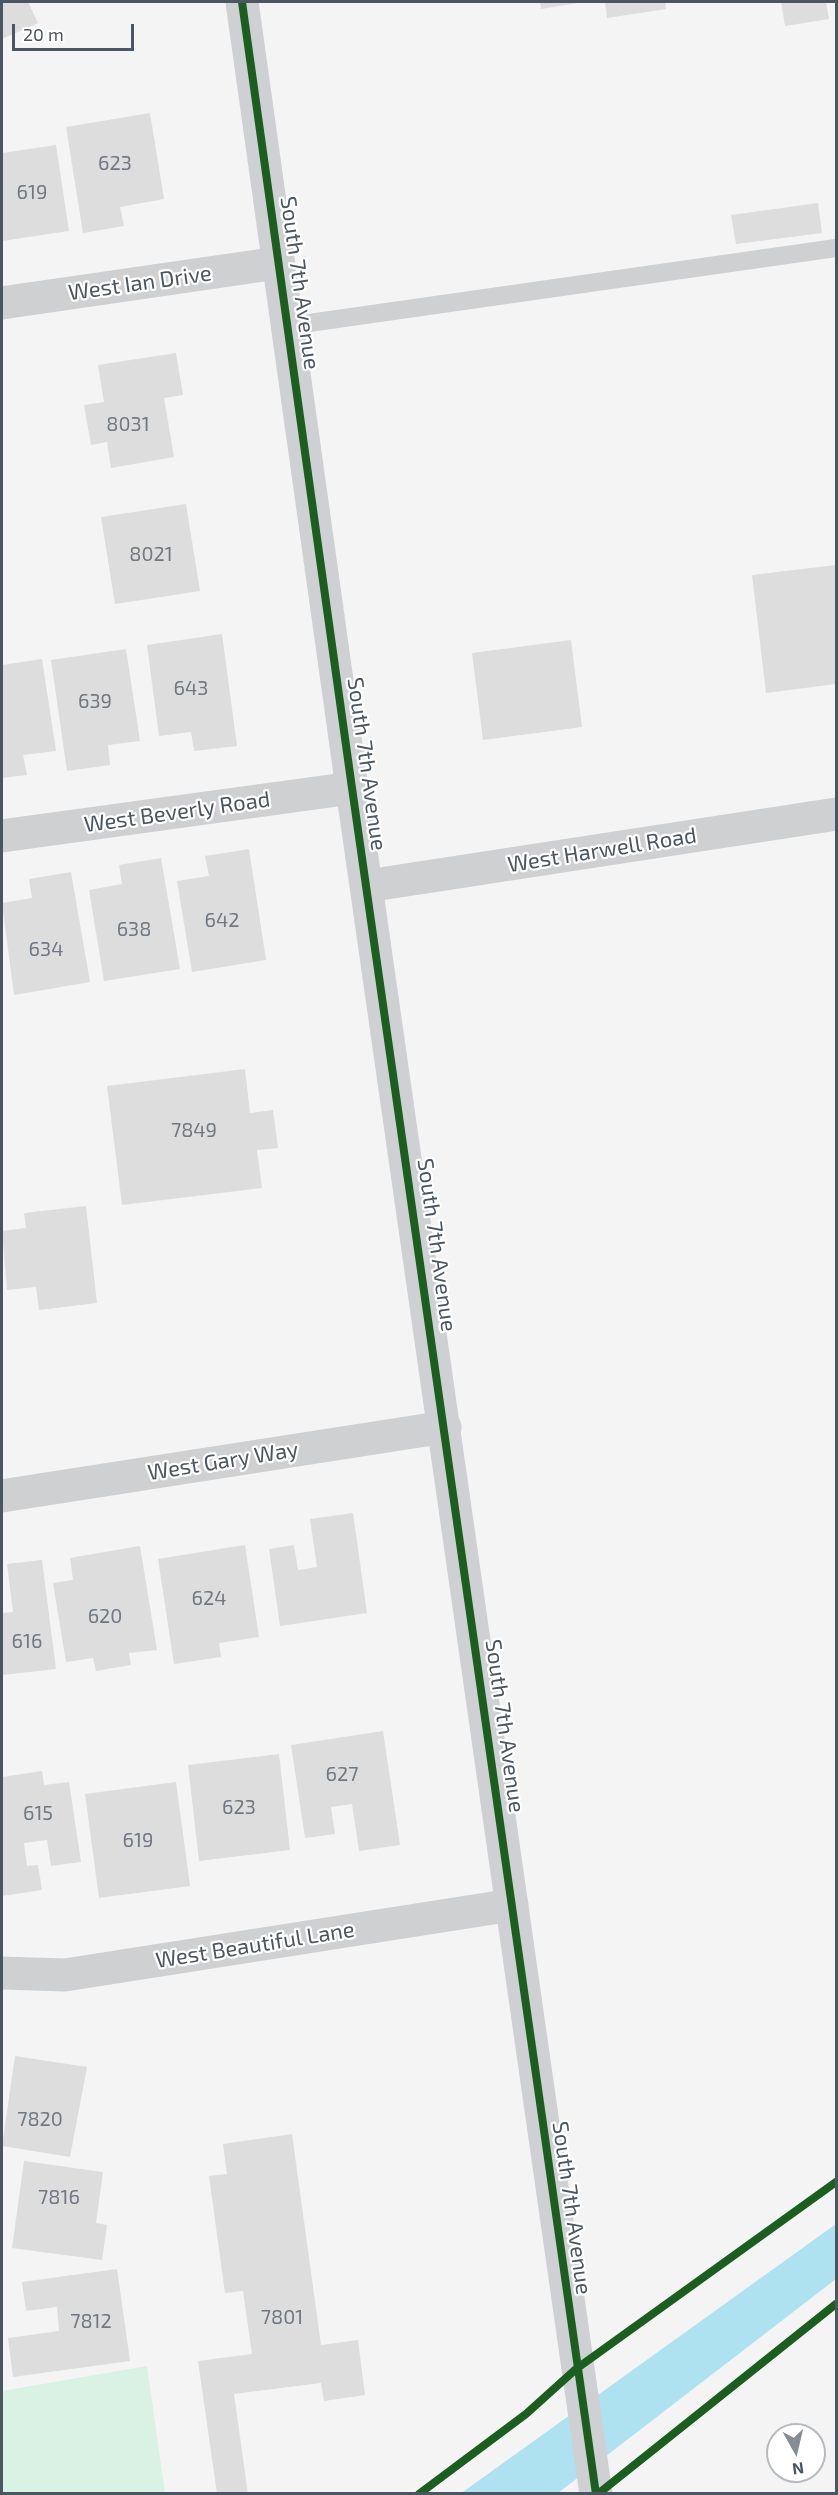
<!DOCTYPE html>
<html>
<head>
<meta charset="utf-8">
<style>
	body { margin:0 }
	#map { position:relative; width:838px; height:2495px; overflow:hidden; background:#f4f4f4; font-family:"Exo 2",sans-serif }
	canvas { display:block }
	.frame { position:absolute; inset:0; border:3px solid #4a5661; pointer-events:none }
	.north { position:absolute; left:766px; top:2423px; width:60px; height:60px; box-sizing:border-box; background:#fff; border:2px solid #b7bbc0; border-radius:50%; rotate:172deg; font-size:16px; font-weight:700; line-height:24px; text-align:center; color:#4a5661 }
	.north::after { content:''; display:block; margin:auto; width:21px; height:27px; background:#868d94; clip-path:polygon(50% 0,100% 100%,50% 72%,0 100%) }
	.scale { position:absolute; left:12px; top:24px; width:122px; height:27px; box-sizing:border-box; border:3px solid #4a5661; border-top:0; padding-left:8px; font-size:18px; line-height:21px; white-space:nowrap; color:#4a5661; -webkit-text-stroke:4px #fff; paint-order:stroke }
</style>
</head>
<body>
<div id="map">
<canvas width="838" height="2495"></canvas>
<div class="frame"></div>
<div class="north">N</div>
<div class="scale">20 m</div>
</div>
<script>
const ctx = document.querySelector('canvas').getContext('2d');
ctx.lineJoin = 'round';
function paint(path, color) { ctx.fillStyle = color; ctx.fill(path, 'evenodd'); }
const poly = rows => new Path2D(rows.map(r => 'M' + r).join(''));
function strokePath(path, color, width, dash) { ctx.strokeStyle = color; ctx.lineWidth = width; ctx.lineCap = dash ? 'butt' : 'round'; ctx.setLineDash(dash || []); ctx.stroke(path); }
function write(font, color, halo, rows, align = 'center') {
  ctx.font = font + ' "Exo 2",sans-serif'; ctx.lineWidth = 4.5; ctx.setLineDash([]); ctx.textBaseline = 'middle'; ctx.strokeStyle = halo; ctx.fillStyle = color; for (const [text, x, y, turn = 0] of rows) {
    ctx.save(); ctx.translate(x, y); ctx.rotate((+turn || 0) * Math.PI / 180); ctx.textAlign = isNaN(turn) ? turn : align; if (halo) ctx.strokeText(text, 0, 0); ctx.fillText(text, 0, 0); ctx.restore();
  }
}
paint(poly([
	[147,2366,165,2493,2,2493,2,2391]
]), '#d9f2e3');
paint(poly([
	[836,2224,836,2279,558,2493,460,2494]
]), '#aee2f0');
paint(poly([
	[2,2,28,2,38,23,2,39],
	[540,2,578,2,578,3,541,9],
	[605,2,665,2,666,9,607,18],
	[781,2,826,2,829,19,785,26],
	[150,113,164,199,120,207,124,226,83,233,66,127],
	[56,145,69,231,2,241,2,153],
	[818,203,822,233,736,244,731,215],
	[176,353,183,395,164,398,174,457,111,468,107,442,91,445,84,405,104,402,98,365],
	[186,504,200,591,115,604,101,517],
	[836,565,836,684,766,693,752,575],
	[222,634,237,746,194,751,191,732,159,736,147,645],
	[571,640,582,727,483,740,472,653],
	[126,649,140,741,108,745,110,765,67,771,51,660],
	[42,659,56,751,23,755,27,775,2,778,2,665],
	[249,849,266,960,192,972,177,881,209,876,205,856],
	[161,858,180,969,104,981,89,890,122,884,119,865],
	[71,872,90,982,14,995,2,903,32,898,29,879],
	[245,1069,250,1113,273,1110,278,1148,257,1150,262,1188,122,1205,107,1086],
	[86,1206,97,1303,39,1310,36,1287,7,1290,2,1231,26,1228,24,1213],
	[353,1513,367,1613,280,1626,269,1549,294,1545,298,1570,317,1567,310,1519],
	[245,1545,259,1637,219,1643,221,1657,174,1664,158,1559],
	[140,1546,157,1650,129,1653,131,1665,96,1671,93,1658,66,1662,53,1583,73,1580,70,1558],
	[42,1560,56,1669,2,1675,2,1613,13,1612,7,1564],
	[383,1731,400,1845,359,1851,352,1804,331,1807,335,1834,305,1838,291,1745],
	[279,1754,290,1850,199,1861,188,1765],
	[42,1771,44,1785,69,1782,81,1862,51,1866,47,1840,24,1843,27,1866,38,1865,42,1890,2,1896,2,1777],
	[176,1782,190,1886,99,1898,85,1794],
	[15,2056,87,2067,70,2157,2,2146],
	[292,2134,321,2345,358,2340,365,2395,324,2401,321,2383,234,2394,248,2494,217,2494,198,2361,252,2354,243,2291,225,2293,209,2176,227,2174,223,2144],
	[24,2161,103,2172,96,2223,107,2225,102,2260,12,2248],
	[117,2269,130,2361,13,2377,8,2338,59,2331,57,2307,26,2311,22,2282]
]), '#ddddde');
strokePath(poly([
	[288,326,836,248]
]), '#ced0d2', 18);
strokePath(poly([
	[2,303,278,263],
	[2,836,352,788],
	[367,886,836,814],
	[2,1496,445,1427],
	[2,1973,65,1975,512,1905]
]), '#ced0d2', 33);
strokePath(poly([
	[242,2,352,788,596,2494]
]), '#ced0d4', 33);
strokePath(poly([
	[242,2,352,788,596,2494],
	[419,2494,526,2414,576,2369,836,2182],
	[598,2494,836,2304]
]), '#1b5e20', 8);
write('20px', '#707881', null, [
	["623",115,163],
	["619",32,192],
	["8031",128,424],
	["8021",151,554],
	["643",191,688],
	["639",95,701],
	["642",222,920],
	["638",134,929],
	["634",46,949],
	["7849",194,1130],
	["624",209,1598],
	["620",105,1616],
	["616",27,1641],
	["627",342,1774],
	["623",239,1807],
	["615",38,1813],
	["619",138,1840],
	["7820",40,2119],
	["7816",59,2197],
	["7801",282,2317],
	["7812",91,2321]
]);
write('22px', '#4a5661', '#fff', [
	["West Ian Drive",140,283,-8],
	["South 7th Avenue",300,283,82],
	["South 7th Avenue",367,764,82],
	["West Beverly Road",177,812,-8],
	["West Harwell Road",602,850,-9],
	["South 7th Avenue",437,1245,82],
	["West Gary Way",223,1461,-9],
	["South 7th Avenue",505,1726,82],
	["West Beautiful Lane",255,1945,-9],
	["South 7th Avenue",572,2208,82]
]);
</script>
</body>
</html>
